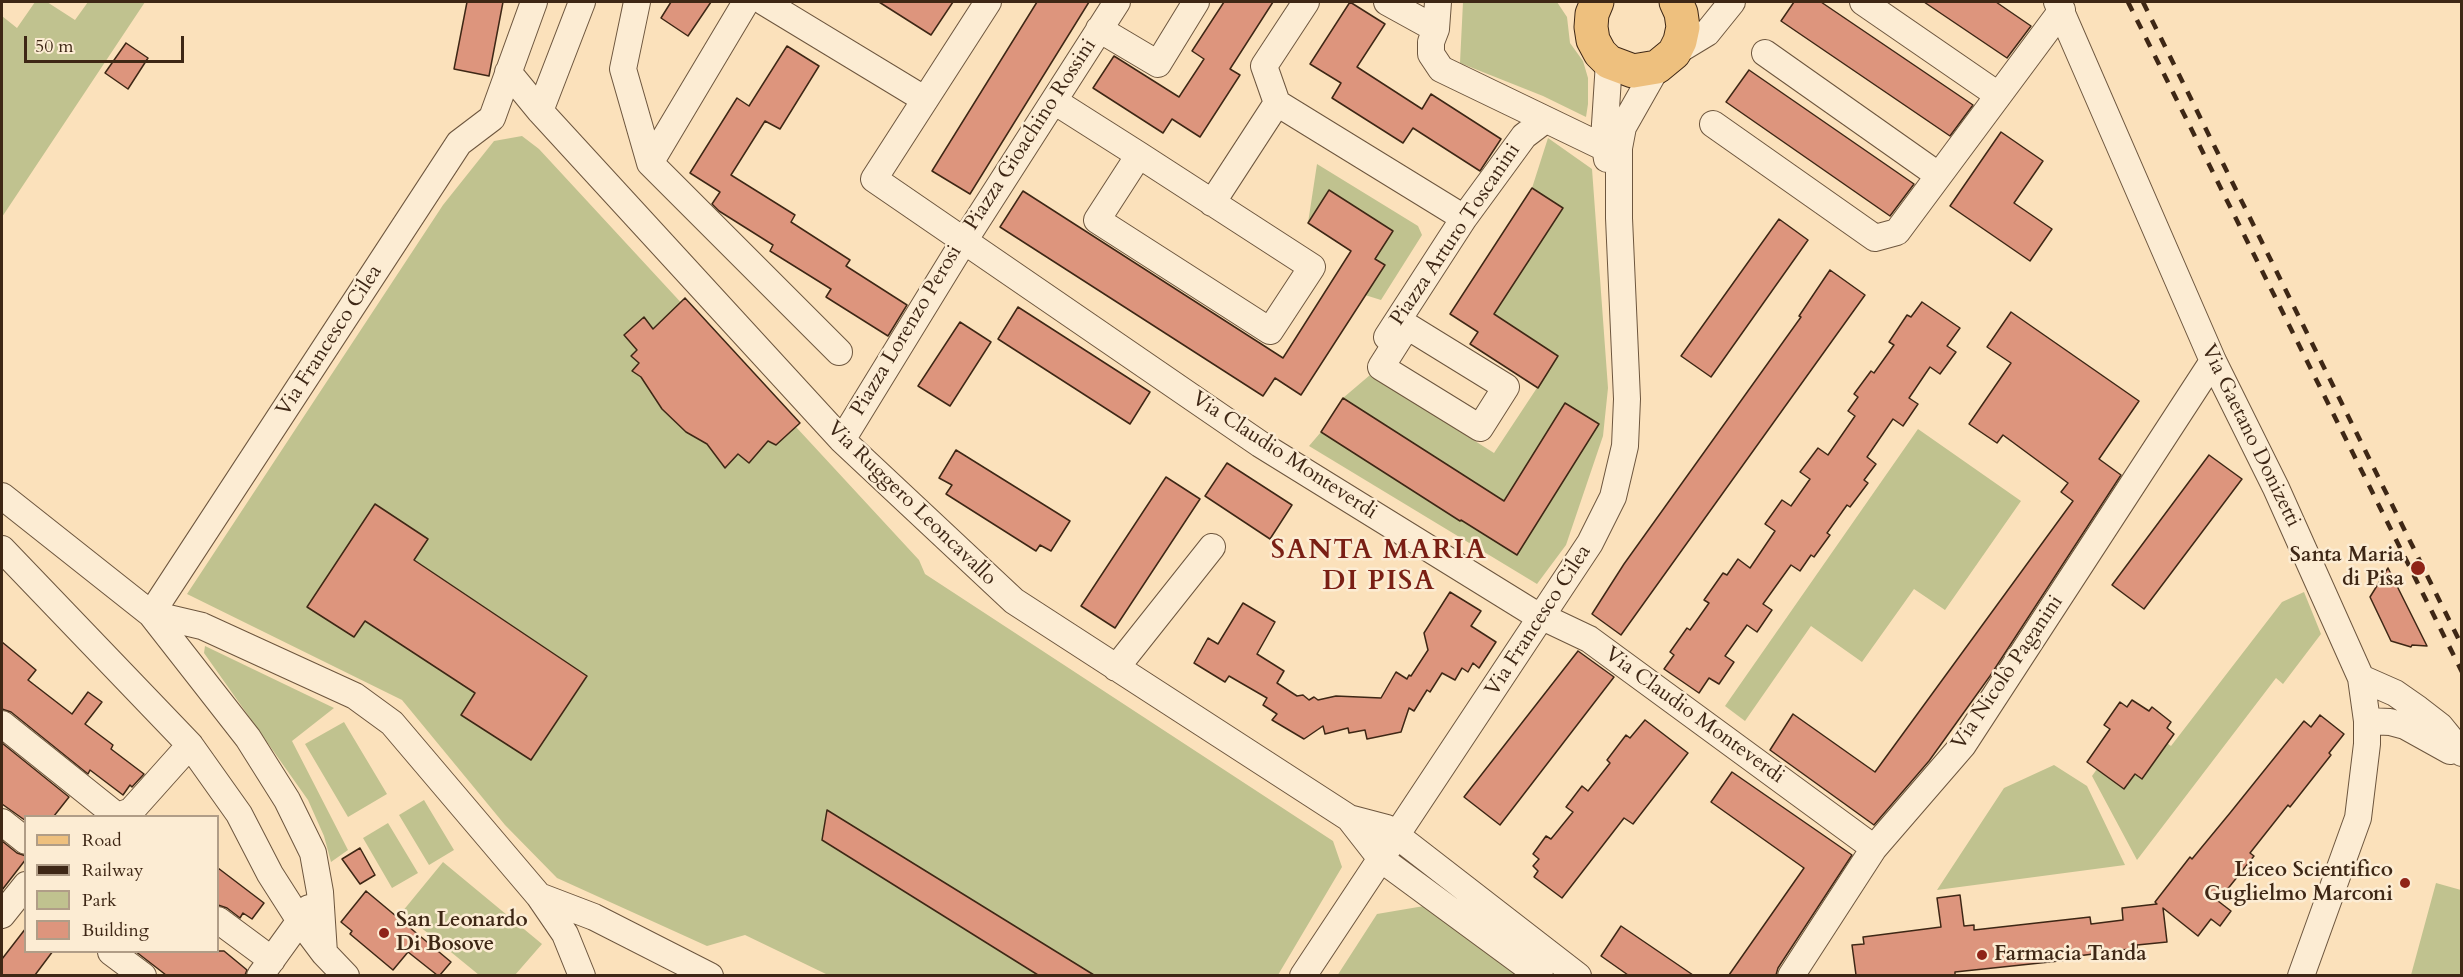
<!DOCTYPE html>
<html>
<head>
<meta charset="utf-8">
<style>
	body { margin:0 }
	#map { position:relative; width:2463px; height:977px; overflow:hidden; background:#fbe1bb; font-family:Cardo,serif }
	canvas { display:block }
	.frame { position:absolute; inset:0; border:3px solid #3e2715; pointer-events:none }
	.legend { position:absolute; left:24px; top:815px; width:195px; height:138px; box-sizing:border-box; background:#fcecd3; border:2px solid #b09d87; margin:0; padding:8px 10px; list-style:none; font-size:18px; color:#3e2715 }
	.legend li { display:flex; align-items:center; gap:12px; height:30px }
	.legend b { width:30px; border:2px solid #b09d87 }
	.scale { position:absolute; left:24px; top:36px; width:160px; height:27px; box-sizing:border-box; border:3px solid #3e2715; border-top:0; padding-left:8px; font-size:18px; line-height:21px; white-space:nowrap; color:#3e2715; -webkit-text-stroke:4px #fcecd3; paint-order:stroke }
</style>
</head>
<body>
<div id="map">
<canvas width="2463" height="977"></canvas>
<div class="frame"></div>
<ul class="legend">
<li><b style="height:8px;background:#eec07e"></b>Road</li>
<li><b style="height:8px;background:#3e2715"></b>Railway</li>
<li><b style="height:16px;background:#c0c28f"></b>Park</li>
<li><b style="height:16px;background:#dd957d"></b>Building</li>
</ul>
<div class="scale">50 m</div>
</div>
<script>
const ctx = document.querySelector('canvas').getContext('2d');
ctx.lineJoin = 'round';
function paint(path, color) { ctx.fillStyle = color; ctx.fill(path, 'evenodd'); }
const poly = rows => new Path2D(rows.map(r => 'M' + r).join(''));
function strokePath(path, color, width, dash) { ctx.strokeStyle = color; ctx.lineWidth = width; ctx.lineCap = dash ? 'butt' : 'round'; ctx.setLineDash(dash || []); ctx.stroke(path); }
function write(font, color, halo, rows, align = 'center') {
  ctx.font = font + ' Cardo,serif'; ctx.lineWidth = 5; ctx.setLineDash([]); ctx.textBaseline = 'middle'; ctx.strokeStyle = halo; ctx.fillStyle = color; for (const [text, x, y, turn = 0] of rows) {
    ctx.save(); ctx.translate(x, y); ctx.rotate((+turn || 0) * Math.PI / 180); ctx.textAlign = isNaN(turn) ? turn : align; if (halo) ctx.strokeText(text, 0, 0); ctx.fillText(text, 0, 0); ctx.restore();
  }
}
paint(poly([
	[35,2,47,2,75,20,88,2,145,2,2,217,2,16,17,28],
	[1463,2,1557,2,1567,17,1570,43,1583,61,1588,78,1588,104,1586,117,1543,96,1460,63],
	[522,136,539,149,919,560,925,574,1333,841,1342,867,1278,975,828,975,745,935,707,946,557,878,505,825,402,700,187,594,443,205,494,141],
	[1548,138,1592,169,1608,388,1603,436,1566,545,1537,584,1309,446,1321,432,1460,521,1481,487,1343,398,1370,375,1494,453,1558,356,1494,314,1563,208,1532,188],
	[1317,164,1418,226,1422,235,1381,300,1365,295,1385,265,1375,259,1393,231,1329,190,1308,223],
	[1918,429,2021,501,1945,610,1914,589,1862,662,1811,626,1745,721,1725,706],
	[2304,592,2321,634,2283,684,2276,678,2137,860,2092,776,2097,769,2124,789,2135,774,2143,779,2152,765,2146,760,2161,739,2171,746,2282,602],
	[205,646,334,708,292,741,348,850,331,862,324,836,308,800,204,653],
	[344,722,387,794,348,817,305,744],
	[2054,765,2087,786,2125,865,1937,890,2004,788],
	[424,800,454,850,429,865,399,815],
	[388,823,418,873,392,888,363,838],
	[443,862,542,944,515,975,479,975,402,912],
	[2436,883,2461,890,2461,975,2411,975],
	[1424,906,1518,975,1337,976,1377,914]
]), '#c0c28f');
const building = poly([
	[467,2,503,2,489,76,454,69,467,2],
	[671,2,711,2,688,36,661,18,671,2],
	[879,2,953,2,931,35,879,2],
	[1037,2,1089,2,970,194,932,171,1037,2],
	[1224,2,1273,2,1230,69,1240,75,1200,137,1172,119,1163,133,1093,88,1114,56,1179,97,1204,59,1192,51,1224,2],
	[1350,2,1385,24,1357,67,1422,109,1431,94,1501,139,1480,171,1413,128,1403,143,1332,98,1341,83,1310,64,1350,2],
	[1794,2,1821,2,1973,105,1950,136,1781,21,1794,2],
	[1924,2,1996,2,2031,26,2007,58,1924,2],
	[126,43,148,58,128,89,105,73,126,43],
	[787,46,819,66,780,129,765,121,731,175,795,215,791,222,850,260,846,266,907,305,888,336,826,297,831,289,770,251,773,245,719,211,712,204,720,192,690,173,737,98,749,106,787,46],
	[1749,70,1914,184,1890,216,1726,102,1749,70],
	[2001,132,2043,161,2014,203,2052,229,2030,261,1950,206,2001,132],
	[1532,188,1563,208,1494,314,1558,356,1538,388,1470,344,1478,332,1450,314,1532,188],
	[1329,190,1393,231,1375,259,1385,265,1301,395,1275,378,1263,396,1000,227,1023,191,1283,358,1351,251,1308,223,1329,190],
	[1779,219,1808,240,1711,377,1681,356,1779,219],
	[1830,270,1865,295,1621,635,1592,614,1624,564,1801,317,1799,316,1830,270],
	[685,298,800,423,776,445,768,441,749,463,738,454,725,468,707,444,686,432,662,409,641,377,632,371,639,363,631,356,637,350,624,335,644,317,653,329,685,298],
	[1922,302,1960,328,1947,346,1956,352,1940,374,1930,367,1909,398,1918,404,1903,426,1893,419,1867,457,1876,464,1864,480,1868,483,1850,507,1847,505,1827,533,1830,535,1814,557,1811,555,1800,571,1791,565,1763,604,1772,610,1757,632,1747,625,1725,656,1734,662,1719,684,1709,678,1699,693,1664,669,1674,655,1670,652,1687,628,1690,630,1709,603,1704,600,1723,573,1727,575,1738,559,1750,568,1775,531,1765,524,1782,500,1791,506,1810,479,1800,472,1818,448,1828,455,1855,416,1848,411,1858,397,1854,394,1871,371,1874,373,1894,345,1889,342,1907,315,1911,317,1922,302],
	[1018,307,1150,392,1130,424,998,339,1018,307],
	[2011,312,2139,401,2099,459,2121,475,1990,676,1929,761,1874,825,1770,750,1793,714,1875,772,2073,501,2061,492,2068,483,2003,435,1997,443,1969,424,2011,363,1987,347,2011,312],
	[960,322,991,342,950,406,918,386,960,322],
	[1343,398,1504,501,1565,403,1599,424,1517,555,1461,520,1460,521,1321,432,1343,398],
	[956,450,1070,521,1051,551,1040,545,1036,551,946,494,952,485,939,478,956,450],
	[2209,455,2242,479,2144,609,2112,585,2209,455],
	[1227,463,1292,505,1270,539,1205,496,1227,463],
	[1166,477,1200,499,1115,628,1081,606,1166,477],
	[375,504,428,539,414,560,587,676,531,760,461,715,475,693,365,621,354,637,307,607,375,504],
	[2388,568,2427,646,2412,645,2411,647,2391,641,2370,597,2388,568],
	[1450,592,1481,611,1471,626,1496,642,1479,668,1473,663,1468,672,1462,668,1455,680,1442,673,1430,692,1427,690,1414,711,1409,708,1401,732,1367,739,1365,730,1349,733,1348,728,1325,734,1323,726,1304,739,1272,720,1277,714,1263,705,1267,698,1229,676,1225,682,1194,663,1208,638,1218,644,1243,603,1275,622,1257,654,1284,671,1277,683,1297,696,1303,695,1309,700,1314,697,1318,700,1336,696,1381,698,1396,672,1407,679,1409,675,1411,676,1428,650,1424,633,1450,592],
	[2,642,36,670,28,680,72,714,88,692,102,702,85,724,113,745,111,749,144,774,132,787,130,785,123,795,90,770,88,774,11,712,2,709,2,642],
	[1578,651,1614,677,1500,825,1464,797,1578,651],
	[2132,700,2149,711,2152,707,2171,722,2167,728,2174,734,2142,779,2135,774,2124,789,2087,762,2110,729,2104,725,2120,702,2127,707,2132,700],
	[2320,715,2344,734,2329,753,2331,755,2290,807,2288,805,2250,853,2254,856,2218,901,2231,911,2220,926,2211,919,2198,936,2163,908,2167,942,2137,945,2137,948,2078,956,2078,959,1955,972,1955,975,1856,975,1852,945,1864,944,1863,937,1941,927,1937,898,1960,895,1964,926,1974,925,1974,930,2090,917,2091,924,2123,920,2122,908,2157,904,2155,902,2190,857,2192,859,2230,813,2304,721,2311,727,2320,715],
	[1645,720,1688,753,1633,824,1624,818,1562,898,1534,877,1538,871,1533,866,1539,859,1533,854,1546,836,1551,839,1573,812,1566,807,1582,786,1588,791,1610,763,1607,760,1626,735,1630,738,1645,720],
	[2,743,69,797,54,816,26,816,26,821,2,804,2,743],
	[1732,772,1852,855,1778,968,1776,975,1729,975,1804,868,1711,802,1732,772],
	[827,810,1094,975,1038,975,822,840,827,810],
	[2,841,17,853,26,856,26,859,2,890,2,841],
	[360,848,375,875,360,884,342,859,360,848],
	[218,868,264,903,252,919,243,913,240,918,227,908,218,905,218,868],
	[366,891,451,962,440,975,437,975,408,952,393,970,350,934,352,931,341,922,366,891],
	[1621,926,1693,975,1628,975,1601,956,1621,926],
	[26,928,26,951,53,951,35,975,2,975,2,959,26,928],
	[135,951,224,951,247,970,245,975,166,975,135,951]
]);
paint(building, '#dd957d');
strokePath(building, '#3e2715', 1.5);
const minor = poly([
	[534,2,492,118,459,143,151,614,202,626,355,696,392,723,539,896,565,934,582,976],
	[637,2,623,69,650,163,839,352],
	[764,2,924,99],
	[988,2,874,179,1260,444,1530,611,1589,639,1874,848],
	[1387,2,1436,29],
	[1438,2,1436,29,1431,42,1431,54,1441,69,1605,148],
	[1863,2,1998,95],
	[2057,2,2213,361,2276,488,2361,678,2367,721,2367,744,2358,818,2301,976],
	[1099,29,1158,64,1196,2],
	[1674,53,1707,33,1732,2],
	[1765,53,1938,175],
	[508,72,540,111,842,440,1014,601,1349,818,1381,859,1540,976],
	[1054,101,1139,155,1312,267,1270,331,1097,220,1139,155],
	[1277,103,1464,218],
	[1277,103,1264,66,1306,2],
	[540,111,582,2],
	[1713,124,1875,238,1897,232,2062,10],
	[1607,159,1604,140,1609,62],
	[650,163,746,2],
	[1212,203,1277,103],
	[1407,326,1506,387,1480,428,1381,367,1407,326],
	[1387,337,1464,218,1524,136,1545,120],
	[842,440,964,241,1117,2],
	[2,496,151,614,248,738,287,800,313,853,320,892,324,953],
	[2,549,190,745,239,814,270,874,300,921,324,953,346,976],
	[1116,668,1212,547],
	[2361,678,2395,693,2418,709,2440,726,2462,753],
	[2367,721,2390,722,2405,726,2450,751],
	[2,724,117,816],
	[118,816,131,811,190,745],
	[1349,818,1387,828,1578,976],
	[2,822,26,841],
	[539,896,594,917,710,976],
	[2,915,26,885],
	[218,920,272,960],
	[111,952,143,976],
	[260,976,309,908],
	[1303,976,1590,543,1613,497,1625,446,1627,399,1619,218,1619,148,1623,127,1657,67],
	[1791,976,1874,848,1963,745,2213,361]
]);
const major = poly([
	[1597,2,1592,14,1591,27,1593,40,1600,53,1609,62,1633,71,1657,67,1674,53,1680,41,1683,27,1681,13,1676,2]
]);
strokePath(minor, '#6d563e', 28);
strokePath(major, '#3e2715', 35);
strokePath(minor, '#fcecd3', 26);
strokePath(major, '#eec07e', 33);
strokePath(poly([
	[2128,2,2462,672],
	[2143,2,2462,646]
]), '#3e2715', 4.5, [10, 10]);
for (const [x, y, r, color] of [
	[2418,568,8,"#8f2418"],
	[2405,883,6,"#8f2418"],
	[384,933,6,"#8f2418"],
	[1982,955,6,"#8f2418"]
]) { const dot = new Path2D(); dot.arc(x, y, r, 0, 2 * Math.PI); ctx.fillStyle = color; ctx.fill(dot); strokePath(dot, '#fcecd3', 2); }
write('21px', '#3e2715', '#fcecd3', [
	["Piazza Gioachino Rossini",1031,135,-57],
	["Piazza Arturo Toscanini",1456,235,-56],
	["Piazza Lorenzo Perosi",907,331,-59],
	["Via Francesco Cilea",330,341,-57],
	["Via Gaetano Donizetti",2250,436,64],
	["Via Claudio Monteverdi",1284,456,33],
	["Via Ruggero Leoncavallo",911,504,44],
	["Via Francesco Cilea",1539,621,-57],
	["Via Nicolò Paganini",2008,673,-56],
	["Via Claudio Monteverdi",1694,716,36]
]);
write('bold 21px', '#3e2715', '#fcecd3', [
	["Santa Maria",2404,556],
	["di Pisa",2404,580],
	["Liceo Scientifico",2393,871],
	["Guglielmo Marconi",2393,895],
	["San Leonardo",396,921,"left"],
	["Di Bosove",396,945,"left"],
	["Farmacia Tanda",1994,955,"left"]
], 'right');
ctx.letterSpacing = '1.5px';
write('bold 27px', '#7a1f14', '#fcecd3', [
	["SANTA MARIA",1379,552],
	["DI PISA",1379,583]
]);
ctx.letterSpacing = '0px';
</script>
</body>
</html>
